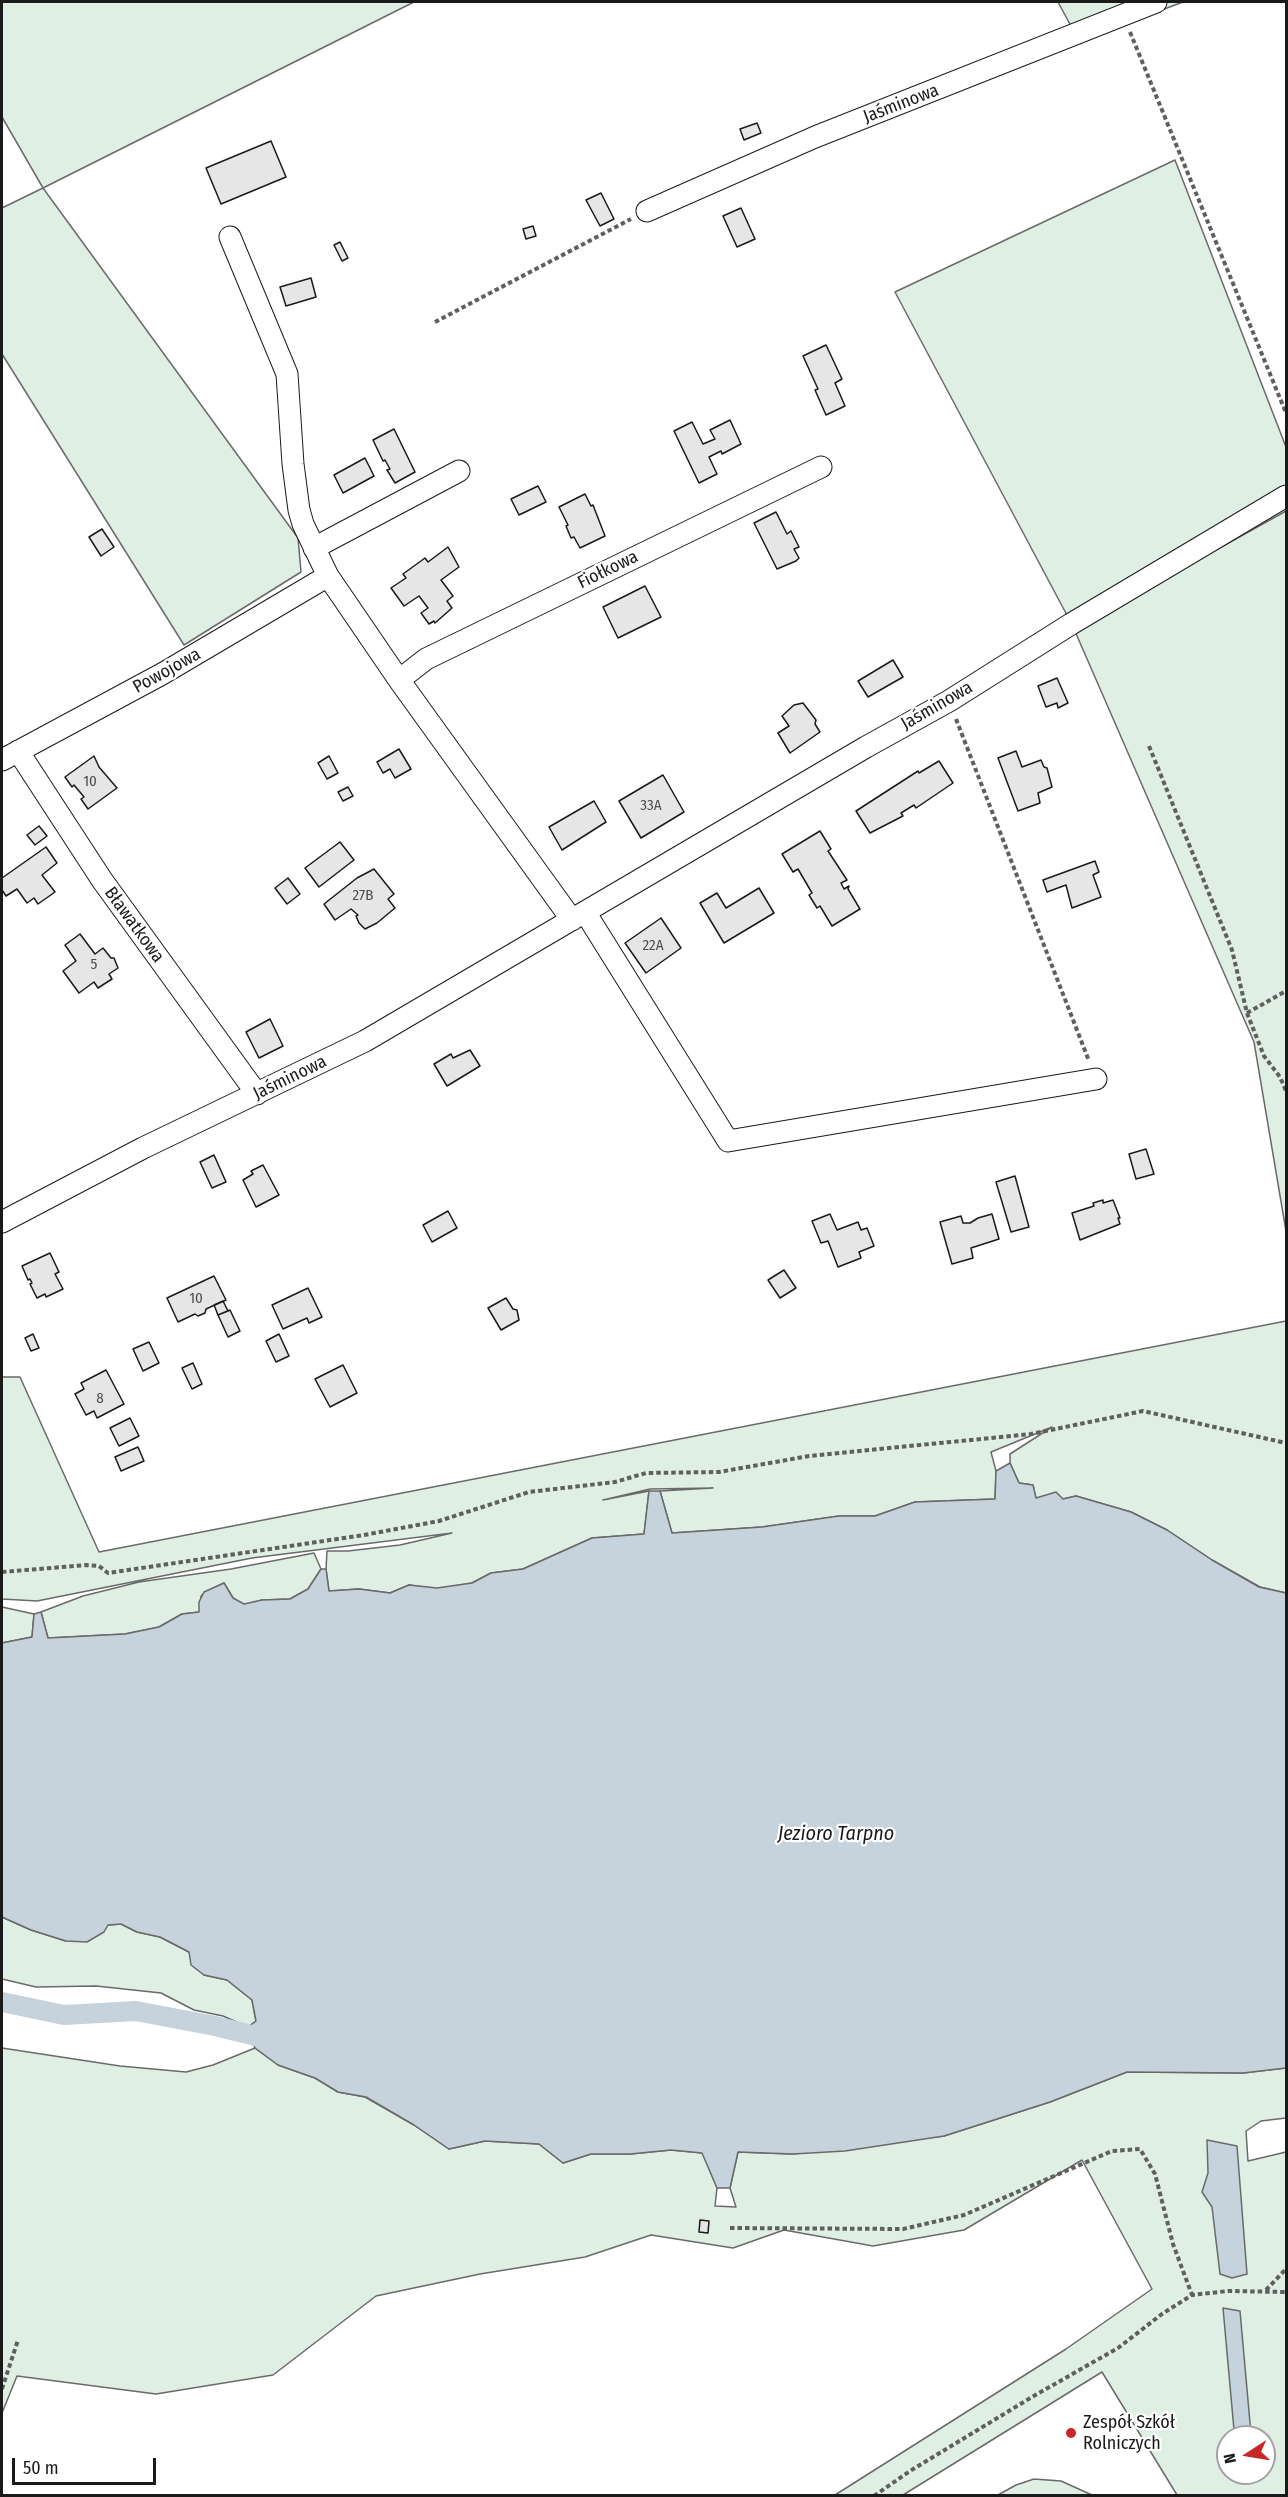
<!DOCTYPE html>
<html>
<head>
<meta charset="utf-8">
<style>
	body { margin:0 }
	#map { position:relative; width:1288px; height:2497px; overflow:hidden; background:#fff; font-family:"Fira Sans Condensed",sans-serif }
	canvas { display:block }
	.frame { position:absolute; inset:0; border:3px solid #1a1a1a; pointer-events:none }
	.north { position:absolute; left:1216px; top:2425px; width:60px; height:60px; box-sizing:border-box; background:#fff; border:2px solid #a3a3a3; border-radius:50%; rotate:258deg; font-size:16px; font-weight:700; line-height:24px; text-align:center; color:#1a1a1a }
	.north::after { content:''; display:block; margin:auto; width:21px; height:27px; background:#c62828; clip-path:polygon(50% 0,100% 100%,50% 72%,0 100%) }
	.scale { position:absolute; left:12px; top:2458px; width:144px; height:27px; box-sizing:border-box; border:3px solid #1a1a1a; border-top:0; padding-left:8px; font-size:18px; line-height:21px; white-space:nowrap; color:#1a1a1a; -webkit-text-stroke:4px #fff; paint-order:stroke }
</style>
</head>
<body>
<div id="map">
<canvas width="1288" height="2497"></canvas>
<div class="frame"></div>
<div class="north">N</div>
<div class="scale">50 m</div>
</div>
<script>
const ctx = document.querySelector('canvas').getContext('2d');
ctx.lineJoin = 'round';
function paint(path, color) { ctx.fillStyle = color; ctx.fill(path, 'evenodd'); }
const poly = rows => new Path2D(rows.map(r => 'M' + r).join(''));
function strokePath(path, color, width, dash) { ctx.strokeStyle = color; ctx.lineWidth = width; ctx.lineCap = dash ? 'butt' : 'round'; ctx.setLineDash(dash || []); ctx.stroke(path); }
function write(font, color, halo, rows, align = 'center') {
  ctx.font = font + ' "Fira Sans Condensed",sans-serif'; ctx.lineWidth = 4.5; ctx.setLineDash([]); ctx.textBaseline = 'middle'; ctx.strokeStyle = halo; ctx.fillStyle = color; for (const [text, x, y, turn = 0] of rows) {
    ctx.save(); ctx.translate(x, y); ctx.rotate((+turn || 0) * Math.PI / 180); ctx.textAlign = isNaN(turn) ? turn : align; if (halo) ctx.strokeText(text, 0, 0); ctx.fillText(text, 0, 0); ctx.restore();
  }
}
const green = poly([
	[2,2,414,2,43,188,298,538,301,572,184,645,2,354,2,208,43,188,2,117,2,2],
	[1058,2,1183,2,1079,41,1058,2],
	[1175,160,1286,447,1286,489,1069,619,895,292,1175,160],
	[1286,511,1286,1231,1254,1042,1074,629,1286,511],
	[1286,1321,1286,1593,1260,1587,1212,1560,1167,1530,1131,1512,1076,1496,1063,1499,1036,1499,1033,1485,1019,1483,1010,1463,1010,1454,1052,1427,991,1452,996,1471,995,1499,915,1502,875,1516,839,1516,762,1527,672,1533,660,1491,713,1488,650,1489,603,1500,649,1491,644,1534,592,1538,523,1569,491,1573,472,1583,437,1589,409,1585,390,1593,359,1589,329,1591,326,1569,327,1551,348,1551,400,1545,452,1533,252,1558,37,1601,2,1599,2,1377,20,1377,99,1552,1286,1321],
	[314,1553,321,1569,308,1589,290,1599,262,1600,244,1605,233,1598,224,1583,204,1593,201,1596,200,1612,182,1614,159,1627,125,1634,48,1638,41,1612,83,1596,139,1582,231,1569,314,1553],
	[2,1607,34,1614,32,1637,2,1643,2,1607],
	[2,1917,31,1930,66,1941,108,1925,121,1924,137,1932,160,1937,189,1952,204,1975,227,1980,252,2000,256,2021,248,2027,223,2016,194,2010,161,1993,96,1986,36,1987,2,1979,2,1917],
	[2,2048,120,2066,186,2072,213,2065,255,2048,278,2065,315,2078,338,2092,365,2097,414,2125,449,2149,485,2141,539,2144,563,2163,591,2154,630,2154,671,2150,703,2153,717,2188,715,2206,736,2207,730,2188,738,2152,793,2154,944,2136,1050,2102,1127,2072,1243,2073,1286,2068,1286,2118,1261,2121,1246,2131,1248,2161,1286,2152,1286,2495,1177,2495,1102,2372,903,2495,835,2495,1066,2349,1152,2289,1082,2160,964,2230,873,2246,784,2230,733,2248,651,2235,585,2257,480,2274,376,2296,273,2375,156,2394,17,2376,2,2413,2,2048],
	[1228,2437,1264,2437,1264,2473,1228,2473,1228,2437],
	[1034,2479,1061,2481,1092,2495,998,2495,1016,2485,1034,2479]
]);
paint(green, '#e0efe3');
strokePath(green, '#6a6a6a', 1.5);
const water = poly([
	[1010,1463,1019,1483,1033,1485,1036,1498,1056,1492,1063,1499,1076,1496,1131,1512,1167,1530,1212,1560,1259,1587,1286,1593,1286,2068,1243,2073,1127,2072,1050,2102,944,2136,845,2151,793,2154,738,2152,730,2188,717,2188,702,2153,671,2150,630,2154,591,2154,563,2163,539,2144,485,2141,449,2149,414,2125,366,2097,338,2092,315,2078,278,2065,255,2048,248,2027,256,2021,252,2000,227,1980,204,1975,191,1965,189,1952,160,1937,137,1932,121,1924,108,1925,104,1932,87,1942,66,1941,31,1930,2,1917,2,1643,32,1637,34,1614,41,1612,48,1638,125,1634,159,1627,182,1614,199,1612,199,1602,204,1592,224,1583,233,1598,244,1604,262,1600,290,1599,308,1589,321,1569,326,1569,329,1591,359,1589,390,1593,409,1585,437,1588,472,1583,491,1573,523,1569,592,1538,644,1534,649,1491,660,1491,672,1533,762,1527,839,1516,875,1516,915,1502,995,1499,996,1471,1010,1463],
	[1207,2140,1237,2146,1247,2274,1232,2278,1220,2274,1212,2207,1202,2192,1208,2173,1207,2140],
	[1223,2308,1240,2311,1251,2434,1234,2430,1223,2308]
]);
paint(water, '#c6d2dc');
strokePath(water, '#6a6a6a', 1.5);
strokePath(poly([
	[2,2002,64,2015,136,2011,215,2026,276,2041]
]), '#c6d2dc', 20);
const building = poly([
	[757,123,761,133,744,140,740,129,757,123],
	[271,141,286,177,221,204,206,168,271,141],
	[601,193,614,219,600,226,586,200,601,193],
	[741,208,755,239,737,247,723,216,741,208],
	[533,226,536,236,526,239,523,229,533,226],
	[340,242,348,258,342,261,334,245,340,242],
	[311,278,316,297,286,306,280,287,311,278],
	[826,345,842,379,835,383,845,406,826,415,815,390,818,389,803,356,826,345],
	[730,420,741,444,722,454,721,451,709,457,717,474,699,483,674,431,692,422,703,444,715,439,710,430,730,420],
	[394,429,415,472,395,483,387,470,390,469,385,460,383,461,373,440,394,429],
	[365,458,374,476,343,493,334,475,365,458],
	[538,486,546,502,519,515,511,499,538,486],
	[585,494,591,506,593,505,605,536,580,548,574,537,571,538,566,526,568,525,559,507,585,494],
	[776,512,787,534,791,531,799,547,794,549,799,558,796,561,777,569,754,523,776,512],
	[102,529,114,547,101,556,89,537,102,529],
	[448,547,459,567,441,580,453,596,447,601,452,608,435,623,434,621,429,624,421,613,428,608,419,596,404,606,391,588,406,578,403,574,425,558,428,562,448,547],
	[645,586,661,617,618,638,603,607,645,586],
	[893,660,903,677,868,697,858,681,893,660],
	[1057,678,1068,703,1058,708,1057,703,1046,707,1038,686,1057,678],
	[803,703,816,720,815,724,820,732,790,753,778,733,789,726,782,716,794,705,803,703],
	[399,749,411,769,395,778,390,769,383,773,377,762,399,749],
	[1016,751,1022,767,1041,760,1044,767,1047,768,1052,787,1038,793,1040,803,1018,811,998,758,1016,751],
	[94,756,99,767,117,788,88,809,81,799,84,797,74,785,72,787,65,777,94,756],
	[329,756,338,773,327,779,318,763,329,756],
	[939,761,953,783,916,808,914,805,901,813,903,816,870,833,856,811,918,771,919,773,939,761],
	[663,775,684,812,641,838,619,801,663,775],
	[348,787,353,796,343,801,338,792,348,787],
	[594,801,606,822,562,850,549,827,594,801],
	[39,826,47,836,35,845,27,835,39,826],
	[820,831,831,849,828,851,847,880,841,883,844,889,849,886,848,889,860,909,832,926,820,906,817,908,809,895,812,893,798,869,793,872,782,854,820,831],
	[340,842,354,860,319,887,305,868,340,842],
	[46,847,57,863,42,875,55,892,38,904,34,898,27,903,17,889,6,896,2,890,2,878,46,847],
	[1095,861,1099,872,1093,875,1101,897,1072,908,1066,885,1047,892,1043,880,1095,861],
	[374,869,394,894,388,899,395,908,377,923,365,929,359,923,356,916,358,915,351,909,335,920,324,904,357,878,374,869],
	[288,878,300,894,287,904,275,888,288,878],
	[759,888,774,913,724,943,700,903,717,893,726,908,759,888],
	[661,918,681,948,646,973,625,943,661,918],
	[80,934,95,954,103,948,111,958,114,958,118,968,109,974,112,979,98,988,94,982,79,993,63,971,76,961,65,945,80,934],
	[270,1019,283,1046,259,1058,246,1032,270,1019],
	[470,1050,480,1066,447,1086,434,1064,451,1054,453,1058,470,1050],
	[1146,1149,1154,1174,1136,1179,1129,1154,1146,1149],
	[214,1155,226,1182,212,1188,200,1162,214,1155],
	[263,1165,279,1195,256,1207,243,1180,253,1174,251,1171,263,1165],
	[1015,1176,1029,1227,1011,1232,996,1182,1015,1176],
	[1103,1200,1103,1203,1113,1200,1120,1218,1118,1218,1120,1224,1080,1240,1072,1213,1094,1206,1093,1203,1103,1200],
	[448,1211,457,1228,432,1242,423,1225,448,1211],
	[830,1214,837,1230,858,1222,861,1230,867,1228,874,1246,859,1252,861,1258,838,1267,828,1241,821,1243,812,1221,830,1214],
	[992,1214,999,1239,971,1248,973,1258,952,1264,940,1222,961,1216,963,1223,970,1223,978,1218,992,1214],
	[50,1253,59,1272,55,1274,63,1289,46,1297,45,1294,37,1298,30,1284,32,1283,30,1279,28,1280,22,1266,50,1253],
	[784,1270,796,1288,780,1298,768,1280,784,1270],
	[214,1276,226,1300,206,1309,205,1313,198,1316,195,1314,178,1322,167,1298,214,1276],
	[308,1288,322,1317,309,1323,307,1318,283,1329,272,1305,308,1288],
	[506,1298,513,1309,517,1310,519,1320,501,1330,488,1308,506,1298],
	[223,1301,228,1311,218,1315,214,1305,223,1301],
	[230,1310,240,1331,228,1337,218,1315,230,1310],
	[33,1334,39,1348,31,1351,25,1338,33,1334],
	[279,1334,289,1356,276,1362,266,1341,279,1334],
	[149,1342,159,1363,143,1371,133,1349,149,1342],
	[193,1363,202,1384,192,1389,182,1368,193,1363],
	[343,1365,357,1393,330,1407,315,1379,343,1365],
	[106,1370,124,1404,97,1418,94,1411,86,1415,75,1394,84,1389,81,1383,106,1370],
	[130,1418,139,1436,119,1446,110,1428,130,1418],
	[138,1447,144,1461,121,1471,115,1457,138,1447],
	[700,2220,709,2221,708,2233,699,2232,700,2220]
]);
paint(building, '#e6e6e6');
strokePath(building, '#1a1a1a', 1.5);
const minor = poly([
	[647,211,815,137,1156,2],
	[230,237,287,374,293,464,299,510,303,524,328,576,399,680,572,920],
	[314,548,459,471],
	[399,680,426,659,821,467],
	[18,751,102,880,257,1094],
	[2,760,162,674,328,576],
	[585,912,728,1141,1096,1079],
	[2,1222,143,1148,365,1041,866,747,949,701,1071,624,1286,496]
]);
strokePath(minor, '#1a1a1a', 23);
strokePath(poly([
	[1130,32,1286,413],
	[435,322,631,219],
	[956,719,1089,1061],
	[1149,746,1232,950,1247,1013,1264,1056,1280,1077,1286,1091],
	[1247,1013,1286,991],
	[2,1572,86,1565,99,1566,108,1573,364,1535,439,1521,529,1492,615,1482,646,1473,719,1472,809,1456,1031,1434,1143,1411,1286,1443],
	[730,2228,903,2229,964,2215,1112,2151,1140,2149,1155,2174,1173,2244,1192,2295],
	[1266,2290,1286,2269],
	[2,2389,18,2340],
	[874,2496,910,2471,1032,2397,1118,2348,1162,2314,1192,2295,1228,2291,1286,2292]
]), '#5f5f5f', 4, [4.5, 3]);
strokePath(minor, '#fff', 21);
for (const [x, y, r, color] of [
	[1071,2433,6,"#c62828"]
]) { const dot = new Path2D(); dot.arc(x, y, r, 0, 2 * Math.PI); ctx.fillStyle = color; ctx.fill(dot); strokePath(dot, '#fff', 2); }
write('15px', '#4d4d4d', null, [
	["10",90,782],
	["33A",651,806],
	["27B",363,896],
	["22A",653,946],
	["5",94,965],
	["10",196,1299],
	["8",100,1399]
]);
write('18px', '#1a1a1a', '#fff', [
	["Jaśminowa",901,104,-21],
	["Fiołkowa",608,570,-26],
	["Powojowa",167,671,-29],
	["Jaśminowa",937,706,-30],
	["Bławatkowa",134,925,54],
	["Jaśminowa",290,1078,-26]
]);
write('18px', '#1a1a1a', '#fff', [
	["Zespół Szkół",1083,2423],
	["Rolniczych",1083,2444]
], 'left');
write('italic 20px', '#1a1a1a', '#fff', [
	["Jezioro Tarpno",836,1834]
]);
</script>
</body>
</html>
